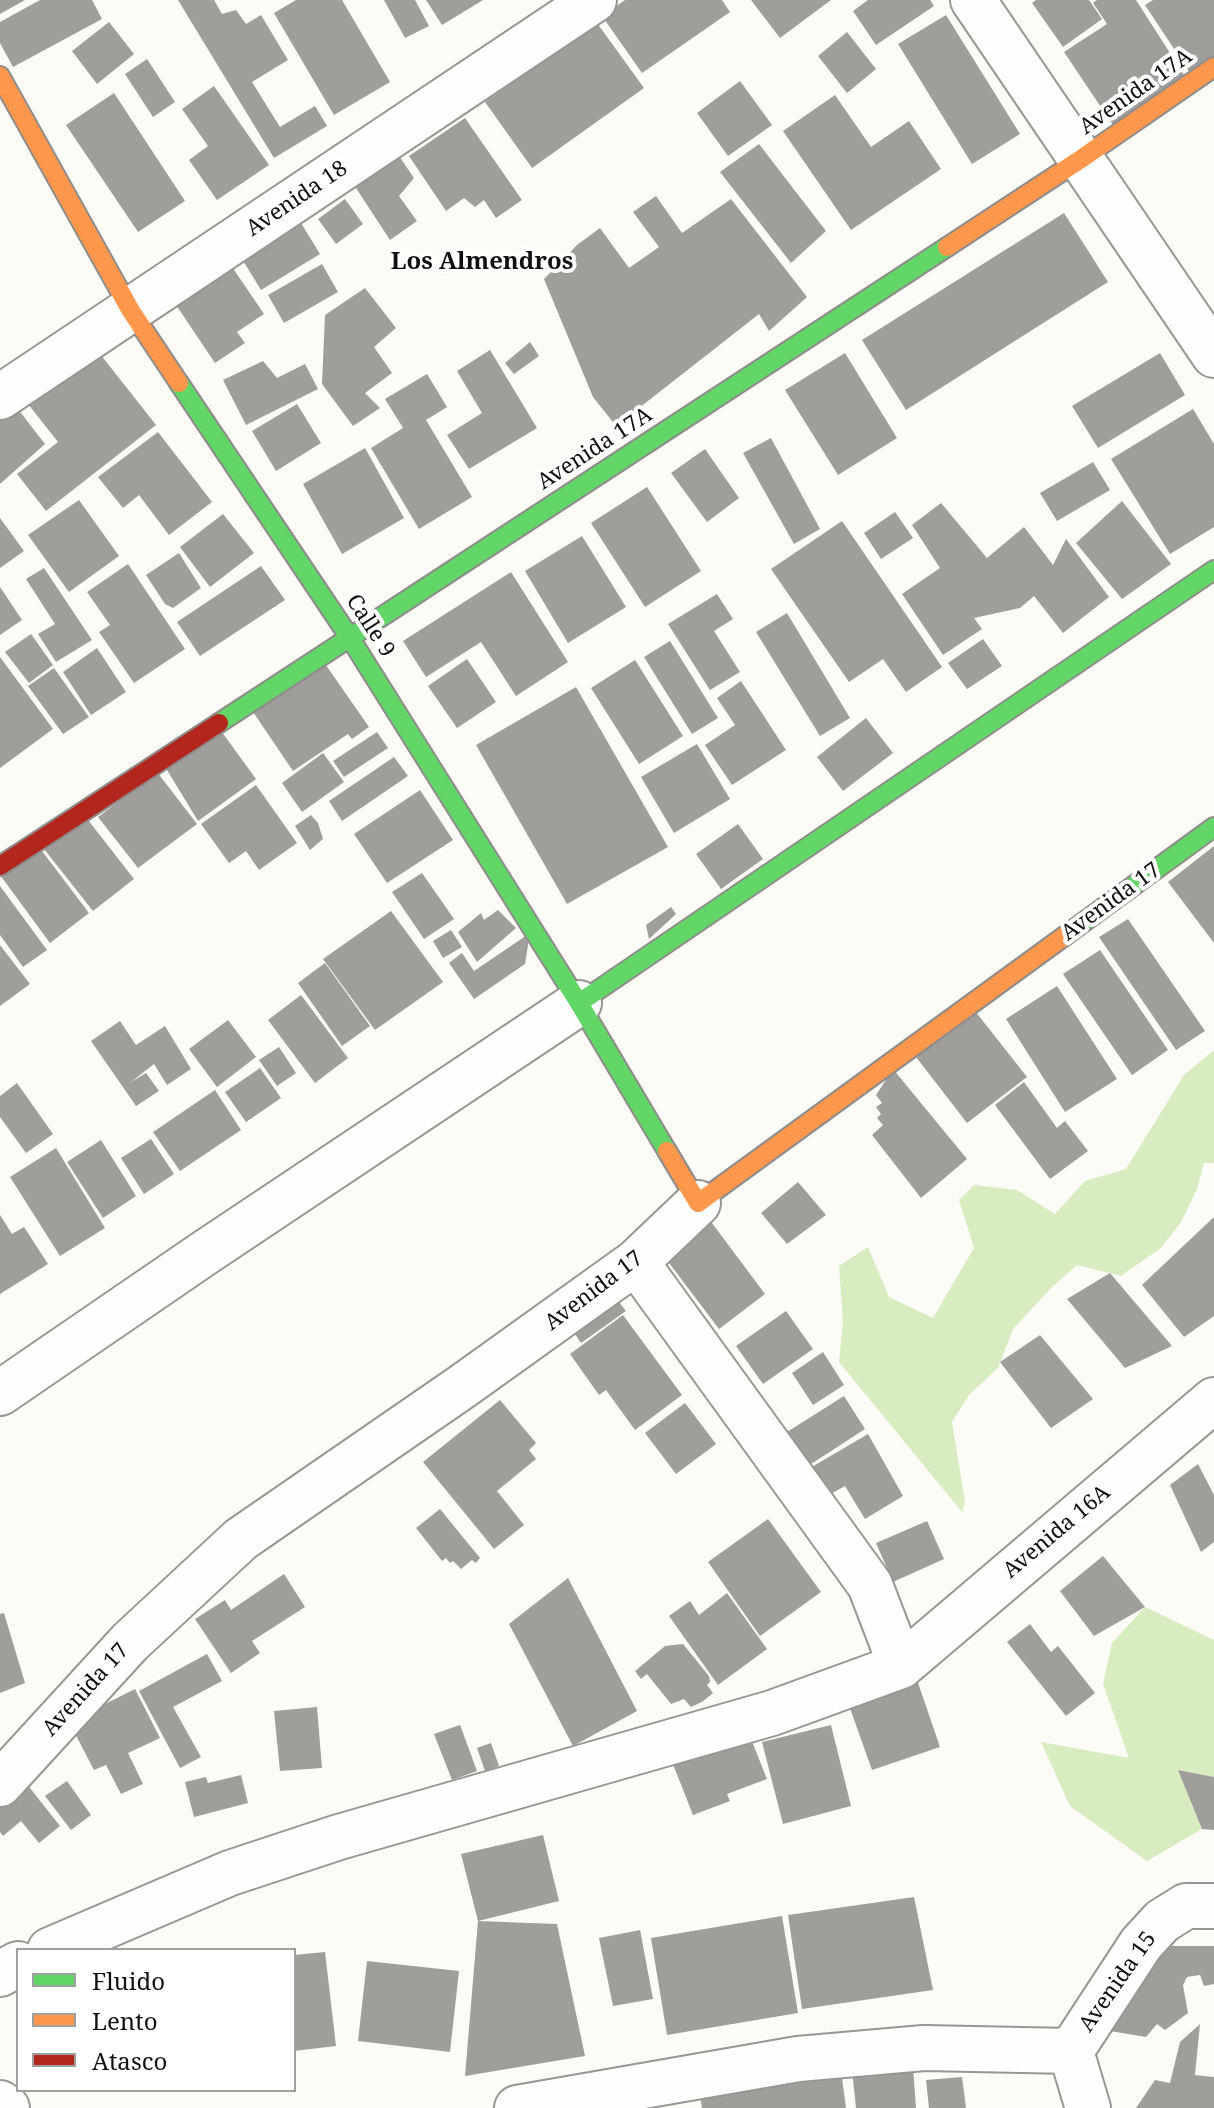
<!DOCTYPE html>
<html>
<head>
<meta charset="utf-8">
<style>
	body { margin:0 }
	#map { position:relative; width:1214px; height:2108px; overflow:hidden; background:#fcfbf5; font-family:"Noto Serif",serif }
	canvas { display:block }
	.legend { position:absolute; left:16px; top:1948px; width:280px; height:144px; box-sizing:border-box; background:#fff; border:2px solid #9f9f9f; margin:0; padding:10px 14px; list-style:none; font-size:24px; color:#101010 }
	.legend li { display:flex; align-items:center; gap:16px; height:40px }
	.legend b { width:40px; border:2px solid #9f9f9f }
</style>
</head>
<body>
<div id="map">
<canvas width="1214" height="2108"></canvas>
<ul class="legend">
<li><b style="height:10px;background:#63d668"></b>Fluido</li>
<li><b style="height:10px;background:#ff974d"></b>Lento</li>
<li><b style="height:10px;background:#b3261e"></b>Atasco</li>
</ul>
</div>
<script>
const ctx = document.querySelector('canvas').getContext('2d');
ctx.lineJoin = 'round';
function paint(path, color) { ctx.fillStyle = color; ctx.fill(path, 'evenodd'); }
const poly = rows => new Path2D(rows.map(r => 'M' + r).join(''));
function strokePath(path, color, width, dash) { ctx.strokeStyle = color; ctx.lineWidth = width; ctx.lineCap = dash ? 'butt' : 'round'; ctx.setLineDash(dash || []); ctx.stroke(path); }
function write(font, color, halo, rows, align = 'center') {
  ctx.font = font + ' "Noto Serif",serif'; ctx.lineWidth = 8; ctx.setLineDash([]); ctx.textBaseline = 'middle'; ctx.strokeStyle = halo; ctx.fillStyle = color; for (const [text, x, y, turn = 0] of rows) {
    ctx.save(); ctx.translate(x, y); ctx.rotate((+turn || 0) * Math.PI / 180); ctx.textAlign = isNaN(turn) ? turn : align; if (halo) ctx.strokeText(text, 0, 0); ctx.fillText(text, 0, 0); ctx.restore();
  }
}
paint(poly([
	[1214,1050,1214,1163,1204,1163,1197,1189,1181,1222,1161,1248,1121,1276,1077,1265,1051,1288,1013,1329,998,1368,969,1395,952,1422,965,1502,962,1512,839,1362,843,1322,839,1266,868,1247,889,1297,933,1318,974,1248,959,1200,974,1185,1017,1190,1055,1214,1085,1181,1126,1169,1184,1075],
	[1145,1607,1214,1640,1214,1777,1179,1770,1202,1829,1147,1861,1070,1806,1041,1742,1129,1758,1103,1684,1112,1643]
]), '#d8ecc1');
paint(poly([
	[0,0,25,0,0,14],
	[40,0,92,0,102,19,13,67,0,43,0,22],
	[178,0,214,0,222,14,236,10,246,24,261,15,288,60,252,82,280,127,315,106,327,126,274,158],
	[296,0,342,0,390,82,334,115,274,13],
	[384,0,415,0,429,26,405,38],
	[426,0,483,0,442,25],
	[625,0,722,0,730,12,642,73,602,16],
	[751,0,831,0,780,38],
	[868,0,930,0,934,6,876,45,853,11],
	[1036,0,1089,0,1102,19,1063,47,1032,3],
	[1097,0,1136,0,1186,78,1117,131,1064,52,1107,24,1093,3],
	[1153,0,1214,0,1214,61,1192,76,1145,5],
	[946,15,1020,134,972,164,898,44],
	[109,22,134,54,97,84,72,51],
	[597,23,644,88,532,168,485,102],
	[847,32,876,69,847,93,818,56],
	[147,59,175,102,153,117,125,74],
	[740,81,772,125,728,156,697,113],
	[214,86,269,165,217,200,189,160,208,146,182,109],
	[114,93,185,201,138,232,66,125],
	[835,95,871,147,909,121,941,169,851,230,783,131],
	[465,118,522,200,496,218,484,200,475,207,464,198,446,211,409,156],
	[759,144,826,231,791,263,720,172],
	[399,156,414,178,399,196,417,221,390,240,354,185],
	[656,196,682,233,731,199,807,297,769,331,759,314,616,426,593,397,544,279,577,245,600,228,629,268,659,247,633,212],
	[345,199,363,224,336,244,318,219],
	[293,210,320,254,261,290,234,246],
	[1064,213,1108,282,906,410,862,340],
	[224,255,264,314,237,332,245,343,215,363,168,293],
	[322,264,338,292,284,323,268,295],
	[365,288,396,328,374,347,392,373,365,393,380,408,353,426,322,384,325,315],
	[530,342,539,356,514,374,505,363],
	[97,350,156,425,46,511,17,474,58,442,28,404],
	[490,350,537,428,469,469,447,435,482,413,457,371],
	[845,353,897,438,838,475,785,390],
	[1160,353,1185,395,1098,448,1072,406],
	[263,361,277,378,305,364,318,389,246,425,223,380],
	[427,374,447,407,426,420,472,497,419,529,371,448,403,428,385,399],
	[7,395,45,444,0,484,0,401],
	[297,404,321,443,276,471,252,431],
	[1193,409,1214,444,1214,527,1170,554,1111,459],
	[158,432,212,502,169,535,139,495,123,508,98,477],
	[771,438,820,529,794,544,743,453],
	[365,448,404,518,342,554,303,484],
	[705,449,739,498,707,522,671,473],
	[1093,462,1110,490,1057,521,1040,493],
	[647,487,701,571,645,607,591,523],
	[79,500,119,556,69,592,28,535],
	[1122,501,1171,564,1122,599,1076,543],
	[941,503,987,558,1024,527,1053,565,1066,539,1109,597,1063,633,1034,596,1020,608,974,618,982,629,943,655,902,594,940,568,912,525],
	[895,512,913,538,881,559,864,533],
	[223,514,254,553,210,587,180,547],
	[0,518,24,551,0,568],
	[842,521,942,667,906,692,883,659,849,682,771,569],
	[582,536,626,607,568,643,525,571],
	[179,553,201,588,173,608,165,604,146,575],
	[128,564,185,649,134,683,99,632,110,625,87,592],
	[261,566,285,600,200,656,177,622],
	[44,568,92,640,56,662,38,634,55,624,26,579],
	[511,572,568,662,516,696,481,642,426,677,403,641],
	[0,587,22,620,0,635],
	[717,594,733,619,714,631,740,672,710,690,668,624],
	[787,613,850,718,820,736,756,632],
	[31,634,53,665,29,683,5,652],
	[983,639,1002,666,967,689,948,663],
	[670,641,718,718,692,734,644,657],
	[97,648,126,692,91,715,63,672],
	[0,657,53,729,0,768],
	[321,658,369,727,352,739,348,734,293,771,249,706],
	[467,659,496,702,457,728,428,686],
	[635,660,683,736,639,764,591,688],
	[54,668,89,717,63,734,28,686],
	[741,681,786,750,732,785,705,745,735,725,717,698],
	[576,687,668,847,567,904,476,745],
	[866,718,893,753,843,791,817,757],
	[219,728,256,779,198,821,164,765],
	[377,732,388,748,344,777,333,761],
	[697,744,730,799,674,833,641,777],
	[323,753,344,782,302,812,282,783],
	[394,757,408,776,342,821,329,801],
	[157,772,197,824,138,868,98,817],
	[256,785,297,843,259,870,246,851,229,863,201,824],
	[420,790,453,840,387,883,354,834],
	[311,815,318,823,323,839,310,850,295,826],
	[85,816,134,879,93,911,44,849],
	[738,824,763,859,721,889,696,854],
	[1214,846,1214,943,1168,882],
	[42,851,89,913,50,943,0,875],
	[422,873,454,919,424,939,392,892],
	[0,886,47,950,23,967,0,935],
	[671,907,676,914,649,939,646,925],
	[498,910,516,928,477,962,458,932,481,913,484,920],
	[391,911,443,982,375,1030,323,959],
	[1128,919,1205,1031,1176,1050,1099,937],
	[451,930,462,947,443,958,433,941],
	[530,933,525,964,474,999,449,963,462,953,474,971],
	[0,945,30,984,0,1006],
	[1100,950,1168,1050,1132,1075,1063,974],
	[325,963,370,1026,342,1046,298,983],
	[1057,986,1117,1079,1065,1112,1006,1019],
	[301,995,348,1058,315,1083,268,1020],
	[975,1011,1027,1077,967,1123,916,1057],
	[228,1020,256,1057,217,1087,189,1049],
	[120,1021,136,1045,165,1026,191,1069,167,1085,154,1064,131,1082,146,1073,159,1091,136,1106,91,1041],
	[279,1047,296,1073,277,1086,259,1060],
	[260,1068,281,1098,246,1122,225,1092],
	[893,1069,967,1159,921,1198,872,1135,883,1125,877,1118,881,1114,876,1107,882,1103,876,1095],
	[1024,1082,1057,1128,1065,1121,1088,1151,1050,1179,995,1105],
	[17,1083,53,1134,26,1153,0,1117,0,1096],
	[215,1090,241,1130,180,1171,153,1132],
	[151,1139,174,1174,144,1194,121,1158],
	[101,1140,136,1196,103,1218,67,1162],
	[56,1148,105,1228,60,1256,10,1177],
	[798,1182,826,1215,787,1244,761,1213],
	[0,1215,12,1234,24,1227,48,1264,0,1294],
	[706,1215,765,1294,719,1329,660,1251],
	[1214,1217,1214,1316,1184,1337,1142,1285],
	[1110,1273,1172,1346,1125,1368,1067,1299],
	[607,1287,626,1311,581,1343,565,1319],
	[786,1311,813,1349,763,1384,736,1346],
	[623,1315,682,1395,635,1430,606,1390,599,1395,570,1354],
	[1040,1335,1093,1399,1051,1428,1000,1362],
	[823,1352,844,1385,813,1405,792,1373],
	[844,1396,865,1429,808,1466,787,1432],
	[500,1400,536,1443,529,1450,536,1459,497,1491,524,1525,494,1549,423,1462],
	[685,1403,716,1444,676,1474,645,1433],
	[868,1434,903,1496,865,1519,845,1486,827,1496,810,1468],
	[1198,1464,1214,1495,1214,1542,1201,1552,1170,1485],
	[440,1509,480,1558,476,1563,472,1560,461,1569,453,1561,450,1563,446,1558,442,1561,416,1528],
	[768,1519,821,1592,760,1636,708,1562],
	[927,1521,944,1559,893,1582,876,1543],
	[1103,1556,1145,1607,1094,1636,1060,1591],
	[284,1574,305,1607,252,1641,260,1653,231,1673,195,1619,225,1600,231,1610],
	[568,1578,637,1711,573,1746,509,1624],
	[727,1593,767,1649,718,1685,669,1616,690,1601,699,1615],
	[4,1613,25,1683,0,1693,0,1614],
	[1030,1624,1051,1652,1058,1646,1095,1693,1066,1716,1007,1642],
	[683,1644,709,1676,710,1682,707,1685,713,1693,702,1702,691,1707,684,1699,671,1704,647,1674,641,1679,635,1671,665,1646],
	[207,1654,222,1681,173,1707,201,1757,180,1768,139,1691],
	[915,1674,940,1747,872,1770,846,1697],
	[135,1689,160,1738,128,1753,143,1784,121,1794,106,1765,94,1770,69,1722],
	[317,1707,322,1768,280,1771,274,1711],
	[745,1724,767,1779,727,1794,730,1801,693,1815,669,1754],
	[460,1725,477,1771,452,1780,434,1734],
	[831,1725,851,1806,783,1824,762,1742],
	[491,1743,499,1766,485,1771,477,1748],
	[15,1769,60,1826,39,1843,21,1821,3,1836,0,1832,0,1780],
	[1178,1770,1214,1777,1214,1830,1202,1829],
	[241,1775,248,1803,194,1817,185,1782,206,1777,208,1783],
	[67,1781,91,1815,71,1830,45,1796],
	[543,1835,559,1901,478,1921,461,1854],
	[914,1897,933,1990,802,2009,788,1915],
	[782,1916,798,2013,667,2035,651,1938],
	[478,1921,557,1924,585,2056,465,2076],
	[640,1930,653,1999,613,2006,599,1938],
	[1145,1946,1214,1946,1214,1984,1204,1986,1200,1975,1187,1977,1183,1985,1188,2013,1165,2030,1157,2024,1146,2037,1110,2031],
	[325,1952,336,2046,294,2051,294,1955],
	[367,1961,459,1971,450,2052,358,2041],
	[1200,2024,1195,2075,1214,2077,1214,2108,1136,2108,1155,2080,1170,2083,1180,2042],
	[840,2063,846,2108,702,2108,698,2084],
	[913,2066,916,2108,856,2108,852,2070],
	[962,2077,966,2108,929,2108,926,2080]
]), '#a09e9a');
const street = poly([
	[973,0,1214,355],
	[0,397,594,0],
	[636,1262,870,1585,901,1666],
	[0,1393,203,1254,579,1003],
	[0,1784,130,1642,241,1539,463,1386,636,1262,698,1203],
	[50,1950,230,1873,339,1837,772,1713,901,1666,1214,1400],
	[0,1974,18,1964],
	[1071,2051,1141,1944,1162,1921,1186,1906,1214,1906],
	[1071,2051,1088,2108],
	[0,2103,7,2108],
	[517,2108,798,2059,924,2048,1071,2051]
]);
const fast = poly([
	[179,383,350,638,579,1003,667,1151],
	[219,723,947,247],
	[1066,935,1214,827],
	[579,1003,1214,570]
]);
const slow = poly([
	[0,76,131,311,179,383],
	[947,247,1081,159,1214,67],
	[667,1151,698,1203,1066,935]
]);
const jam = poly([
	[0,866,219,723]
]);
strokePath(street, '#969693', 48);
strokePath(fast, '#8d8c8a', 22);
strokePath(slow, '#8d8c8a', 22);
strokePath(jam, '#8d8c8a', 22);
strokePath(street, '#fffefe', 44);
strokePath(fast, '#63d668', 18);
strokePath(slow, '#ff974d', 18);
strokePath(jam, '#b3261e', 18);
write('22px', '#101010', '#fff', [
	["Avenida 17A",1136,92,-35],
	["Avenida 18",297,199,-34],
	["Avenida 17A",595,449,-33],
	["Calle 9",370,626,57],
	["Avenida 17",1111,902,-36],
	["Avenida 17",594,1291,-37],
	["Avenida 16A",1057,1532,-40],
	["Avenida 17",86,1690,-48],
	["Avenida 15",1118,1982,-55]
]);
write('bold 24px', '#101010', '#fff', [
	["Los Almendros",482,262]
]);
</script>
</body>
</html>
